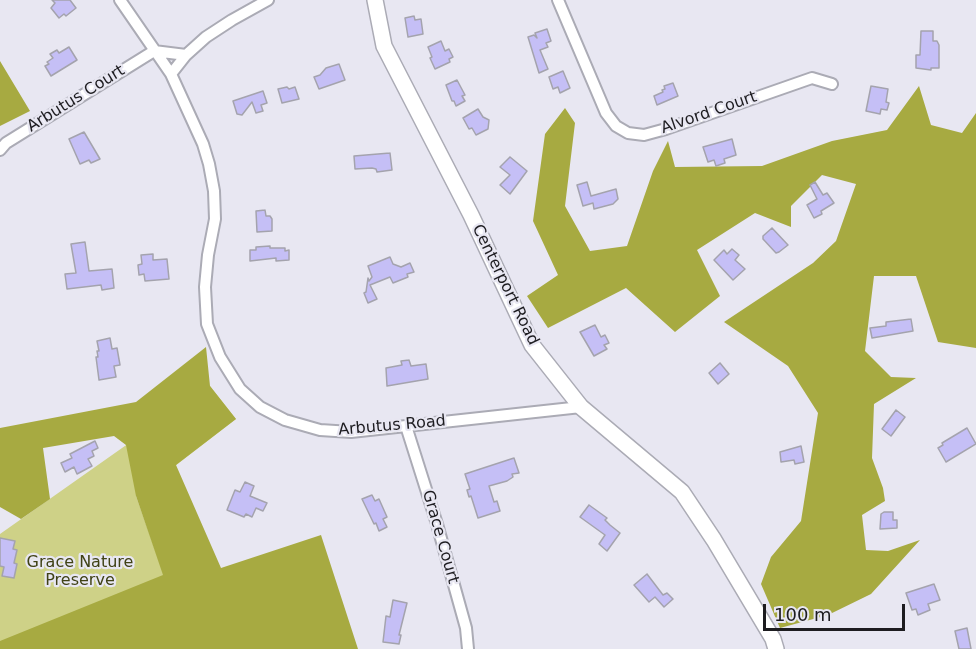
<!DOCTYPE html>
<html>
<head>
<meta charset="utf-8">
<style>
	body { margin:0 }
	#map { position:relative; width:976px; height:649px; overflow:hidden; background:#e8e7f2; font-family:"DejaVu Sans",sans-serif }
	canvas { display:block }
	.scale { position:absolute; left:763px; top:604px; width:142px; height:27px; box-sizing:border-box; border:3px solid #1d1c20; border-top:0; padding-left:8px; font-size:18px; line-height:21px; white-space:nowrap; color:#1d1c20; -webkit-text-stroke:4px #e8e7f2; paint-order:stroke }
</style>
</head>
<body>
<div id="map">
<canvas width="976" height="649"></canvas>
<div class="scale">100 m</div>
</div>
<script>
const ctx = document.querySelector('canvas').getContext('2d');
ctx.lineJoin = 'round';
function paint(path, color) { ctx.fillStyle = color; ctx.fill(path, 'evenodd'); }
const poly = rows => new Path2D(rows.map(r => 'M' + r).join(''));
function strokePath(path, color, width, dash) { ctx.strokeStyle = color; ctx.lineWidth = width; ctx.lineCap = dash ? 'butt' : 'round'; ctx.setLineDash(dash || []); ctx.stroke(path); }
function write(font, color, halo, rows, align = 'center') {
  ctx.font = font + ' "DejaVu Sans",sans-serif'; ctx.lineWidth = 4.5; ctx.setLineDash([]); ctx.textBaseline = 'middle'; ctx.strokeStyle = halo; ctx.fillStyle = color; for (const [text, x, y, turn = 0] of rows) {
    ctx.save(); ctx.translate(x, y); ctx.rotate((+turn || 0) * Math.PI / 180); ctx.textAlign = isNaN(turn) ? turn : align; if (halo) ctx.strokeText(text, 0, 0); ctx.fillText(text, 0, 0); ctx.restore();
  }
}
paint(poly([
	[210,386,236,419,136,496,190,649,0,648,0,534]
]), '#ced187');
paint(poly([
	[0,61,30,111,0,126],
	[919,86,931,125,962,133,976,113,976,348,938,342,916,276,874,276,865,351,891,377,916,378,874,404,872,458,883,488,885,501,862,515,866,550,888,551,920,540,871,594,828,615,780,628,761,584,771,557,801,521,818,413,788,366,724,322,813,263,836,241,856,184,822,175,791,206,791,227,755,213,697,250,720,296,675,332,626,288,548,328,527,296,558,275,533,221,545,134,565,108,575,123,565,206,590,251,627,246,653,171,668,141,675,167,762,166,832,141,887,130],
	[206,347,210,386,236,419,176,465,221,568,321,535,358,649,0,649,0,641,163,575,136,496,126,445,114,436,43,448,50,499,21,519,0,507,0,428,136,402]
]), '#a7aa41');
const building = poly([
	[52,0,70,0,76,8,66,16,64,14,59,18,51,8,55,3,52,0],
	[414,16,415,20,421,19,423,34,408,37,405,18,414,16],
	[547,29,551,41,546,43,548,47,540,50,548,69,539,73,528,37,534,35,537,38,535,33,547,29],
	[921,31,933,31,933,41,937,41,939,45,939,68,931,68,931,70,916,68,916,55,920,55,921,31],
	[441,41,445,51,449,49,453,57,449,59,450,62,435,69,430,58,432,57,428,47,441,41],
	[69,47,77,60,51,76,45,66,49,64,47,62,53,58,50,54,57,50,59,53,69,47],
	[339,64,345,80,319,89,314,77,320,75,326,68,339,64],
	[563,71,570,88,560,93,558,87,553,89,549,77,563,71],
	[457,80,465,95,462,96,465,101,456,106,454,101,452,101,446,85,457,80],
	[673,83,678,96,657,105,654,96,663,92,662,90,665,89,664,86,673,83],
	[871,86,888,89,886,102,889,103,887,110,881,109,880,114,866,111,871,86],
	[287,87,289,89,295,87,299,99,282,103,278,89,287,87],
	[263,91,267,103,261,105,263,111,256,113,252,102,242,115,237,114,233,101,263,91],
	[478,109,483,117,489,120,488,129,476,135,472,128,469,129,463,118,478,109],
	[84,132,100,159,91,163,89,160,80,164,69,139,84,132],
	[732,139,736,155,724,159,725,163,716,166,714,160,708,162,703,147,732,139],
	[390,153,392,170,377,172,376,169,372,168,355,169,354,156,390,153],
	[510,157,527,171,510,194,500,185,510,175,500,167,510,157],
	[587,182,591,196,616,189,618,199,613,204,594,209,593,203,583,206,577,185,587,182],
	[815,182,823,195,827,193,834,203,821,211,822,214,814,218,807,205,817,199,810,185,815,182],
	[265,210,266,216,270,216,272,219,272,231,257,232,256,211,265,210],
	[772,228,788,245,779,252,776,253,763,239,763,236,772,228],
	[85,242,89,271,112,269,114,288,102,290,101,285,67,289,65,274,76,273,71,244,85,242],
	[270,246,270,248,285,248,285,251,289,250,289,260,276,261,276,258,250,261,250,250,256,250,256,247,270,246],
	[732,249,739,255,735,260,745,269,733,280,714,260,724,250,727,254,732,249],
	[153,254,153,260,167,259,169,279,145,281,144,274,139,275,138,265,142,264,141,255,153,254],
	[390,257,393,264,401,267,410,263,414,272,407,274,408,277,393,283,390,277,370,285,377,299,368,303,364,293,366,292,368,278,369,281,372,277,368,266,390,257],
	[911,319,913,331,872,338,870,328,886,326,886,322,911,319],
	[595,325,601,337,605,335,609,343,604,345,607,349,594,356,580,332,595,325],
	[110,338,112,349,117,348,120,365,114,366,116,377,99,380,96,357,98,357,97,351,99,351,97,341,110,338],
	[409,360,411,366,426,364,428,379,387,386,386,368,402,365,401,361,409,360],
	[720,363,729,374,718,384,709,373,720,363],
	[896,410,905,417,891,436,882,429,896,410],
	[967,428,976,444,946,462,938,448,943,445,942,443,967,428],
	[95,441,98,448,92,451,94,456,88,459,92,466,77,474,74,467,65,472,61,463,72,458,70,454,95,441],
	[801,446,804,462,795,464,794,460,781,462,780,452,801,446],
	[514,458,519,473,512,474,513,477,507,481,489,486,494,502,497,501,500,511,478,518,471,496,469,497,467,490,470,489,465,474,514,458],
	[245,482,254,486,250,496,267,503,263,511,256,508,252,517,246,514,244,517,227,510,235,490,240,492,245,482],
	[372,495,375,501,379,499,387,517,383,519,387,527,379,531,376,523,374,524,362,499,372,495],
	[589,505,607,518,605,520,610,525,620,533,607,551,599,544,605,535,580,517,589,505],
	[884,512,893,512,893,520,897,520,897,528,880,529,881,514,884,512],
	[0,538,15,541,13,549,17,550,14,563,17,564,14,578,2,576,4,567,0,566,0,538],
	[647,574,663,595,667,593,673,599,664,607,655,597,649,602,634,585,647,574],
	[934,584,940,600,928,604,930,610,918,615,916,609,912,610,906,593,934,584],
	[393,600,407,603,399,635,401,635,399,644,383,642,386,616,390,617,393,600],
	[967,628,971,649,959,649,955,631,967,628]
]);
paint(building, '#c5bff6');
strokePath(building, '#a4a3ad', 1.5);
const minor = poly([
	[120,0,171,74,203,144,209,164,214,191,215,219,208,255,205,287,207,324,220,357,240,389,260,407,285,420,320,430,351,432,581,407],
	[558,0,606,113,616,126,628,133,644,135,666,129,812,78,832,84],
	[171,74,186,55,206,37,232,20,268,0],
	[0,150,6,143,154,51,186,55],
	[406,426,437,524,466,628,468,649]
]);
const secondary = poly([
	[375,0,384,46,471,215,532,345,581,407,682,492,714,540,773,639,776,649]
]);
strokePath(minor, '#ababb5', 14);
strokePath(secondary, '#ababb5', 18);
strokePath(minor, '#fff', 10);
strokePath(secondary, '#fff', 15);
write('16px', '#1d1c20', '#e8e7f2', [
	["Arbutus Court",76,99,-32],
	["Alvord Court",709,113,-19],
	["Centerport Road",505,285,64],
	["Arbutus Road",392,426,-5],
	["Grace Court",440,537,74]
]);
write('16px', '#404216', '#e8e7f2', [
	["Grace Nature",80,563],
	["Preserve",80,581]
]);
</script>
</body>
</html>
